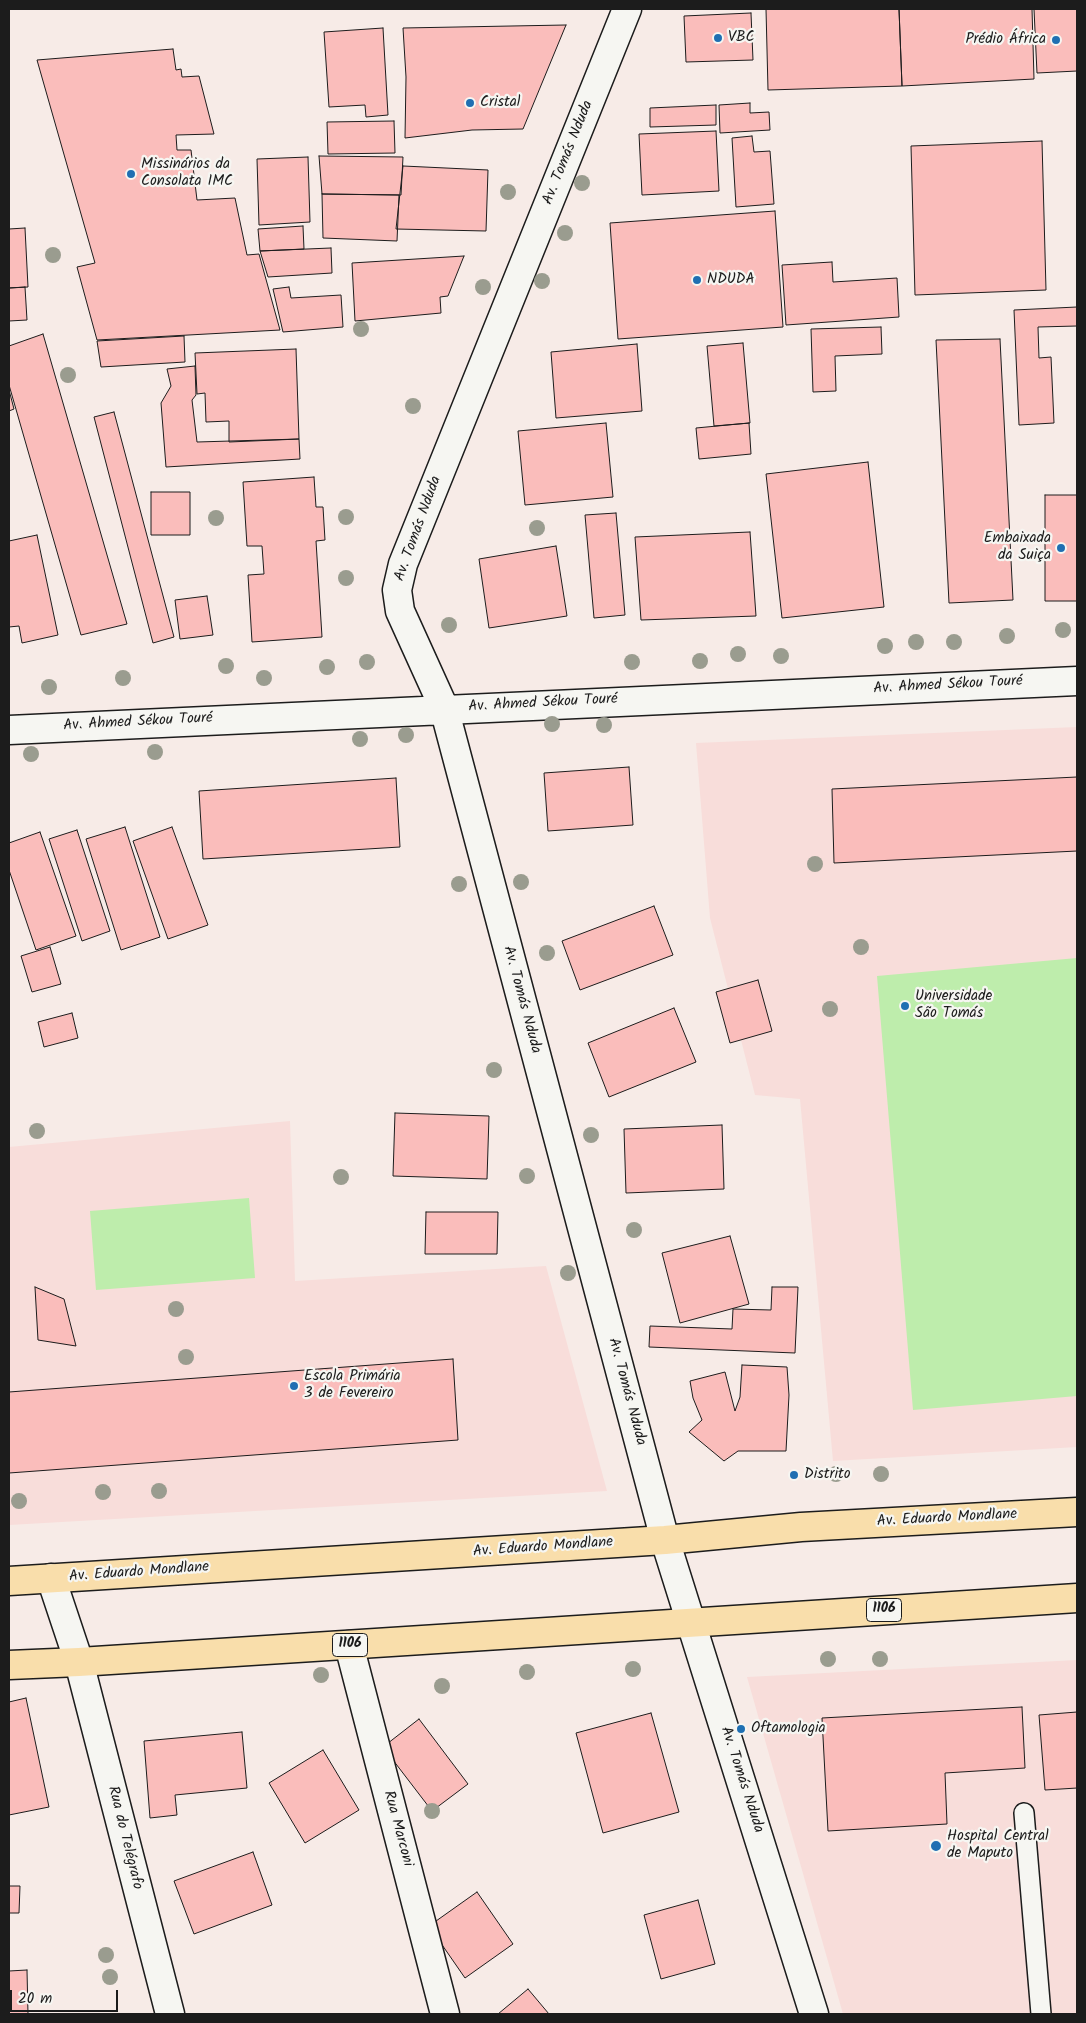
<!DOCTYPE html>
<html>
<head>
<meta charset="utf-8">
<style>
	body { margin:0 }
	#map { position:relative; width:1086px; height:2023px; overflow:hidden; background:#f7ebe7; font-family:Kalam,sans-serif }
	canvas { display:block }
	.frame { position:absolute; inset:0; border:10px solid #1c1c1c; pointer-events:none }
	.scale { position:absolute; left:10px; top:1990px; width:108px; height:22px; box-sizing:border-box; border:2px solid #1c1c1c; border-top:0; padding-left:6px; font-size:15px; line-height:18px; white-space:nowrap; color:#1c1c1c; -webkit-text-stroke:4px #f6f6f2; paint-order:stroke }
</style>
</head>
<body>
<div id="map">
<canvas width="1086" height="2023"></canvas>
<div class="frame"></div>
<div class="scale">20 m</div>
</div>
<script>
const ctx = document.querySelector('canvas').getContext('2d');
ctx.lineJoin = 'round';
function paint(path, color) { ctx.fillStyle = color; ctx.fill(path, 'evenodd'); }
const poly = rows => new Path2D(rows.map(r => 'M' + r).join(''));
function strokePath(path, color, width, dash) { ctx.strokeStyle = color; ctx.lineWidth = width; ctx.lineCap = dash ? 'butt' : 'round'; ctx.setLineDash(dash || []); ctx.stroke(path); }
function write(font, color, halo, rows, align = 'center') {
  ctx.font = font + ' Kalam,sans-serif'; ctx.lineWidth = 4.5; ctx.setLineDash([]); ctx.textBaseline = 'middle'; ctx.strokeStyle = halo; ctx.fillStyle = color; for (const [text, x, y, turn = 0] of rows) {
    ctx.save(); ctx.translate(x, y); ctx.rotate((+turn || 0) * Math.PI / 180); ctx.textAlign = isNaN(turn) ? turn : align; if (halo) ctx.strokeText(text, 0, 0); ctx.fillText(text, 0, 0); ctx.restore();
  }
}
paint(poly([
	[1077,727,1077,1447,833,1461,800,1099,755,1095,710,918,696,743],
	[290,1121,295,1281,546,1266,607,1491,9,1525,9,1147],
	[1077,1660,1077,2014,843,2014,747,1677]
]), '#f8ddda');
paint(poly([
	[1077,958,1077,1396,913,1410,877,976],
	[249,1198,255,1278,96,1290,90,1211]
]), '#beedac');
const building = poly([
	[766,9,899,9,902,86,768,90,766,9],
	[899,9,1032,9,1034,79,902,86,899,9],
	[1034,9,1077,9,1077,71,1037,73,1034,9],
	[751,13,753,60,686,62,684,16,751,13],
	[566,25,523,129,472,130,405,138,406,77,403,28,566,25],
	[383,28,388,115,366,117,365,105,329,107,324,32,383,28],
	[173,49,176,70,181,69,182,77,199,76,214,134,176,135,177,150,191,150,197,200,235,198,247,255,259,254,280,330,97,340,77,267,95,263,37,60,173,49],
	[750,103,750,113,769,112,770,130,720,133,719,105,750,103],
	[716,105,716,125,650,127,650,108,716,105],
	[394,121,395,153,328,154,327,122,394,121],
	[716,131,719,191,642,195,639,134,716,131],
	[752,136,754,152,770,151,774,204,736,207,732,138,752,136],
	[1042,141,1046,290,915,295,911,146,1042,141],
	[319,156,403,157,401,195,322,194,319,156],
	[308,157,310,222,259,225,257,159,308,157],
	[403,166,488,170,486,231,396,229,403,166],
	[322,194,399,195,397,241,323,238,322,194],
	[775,211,783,327,618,339,610,223,775,211],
	[303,226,304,249,260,251,258,229,303,226],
	[25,228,28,287,9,288,9,229,25,228],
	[331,248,332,273,268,277,260,251,331,248],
	[464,256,448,296,440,297,441,313,355,321,352,263,464,256],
	[832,262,833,282,897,278,899,317,786,325,782,265,832,262],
	[25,287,27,320,9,321,9,288,25,287],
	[289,287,291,298,341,295,343,327,283,332,273,289,289,287],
	[1077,307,1077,326,1038,327,1039,358,1051,357,1054,423,1019,425,1014,310,1077,307],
	[881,327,882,354,835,356,836,391,813,392,811,329,881,327],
	[43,334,127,624,81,635,9,385,9,346,43,334],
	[184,336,185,362,101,367,97,341,184,336],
	[1000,339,1013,600,949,603,936,340,1000,339],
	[743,343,750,423,714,426,707,346,743,343],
	[637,344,642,411,556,418,551,352,637,344],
	[296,349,299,439,229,442,229,421,206,422,205,393,197,394,195,353,296,349],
	[195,366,196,395,192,400,197,442,299,439,300,459,166,467,161,403,171,386,167,369,195,366],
	[9,390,14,409,9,411,9,390],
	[114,412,174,637,153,643,94,417,114,412],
	[606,423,613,497,525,505,518,431,606,423],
	[749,423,751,454,699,459,696,428,749,423],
	[868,462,884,607,782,618,766,474,868,462],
	[314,477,316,507,323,507,325,540,316,541,322,637,252,642,248,575,264,574,262,546,247,546,243,482,314,477],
	[151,492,190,492,190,535,151,535,151,492],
	[1045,495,1077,495,1077,601,1045,601,1045,495],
	[616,513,625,615,594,618,585,515,616,513],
	[750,532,756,616,641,620,635,537,750,532],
	[37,535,58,635,22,643,19,626,9,627,9,541,37,535],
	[556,546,567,616,489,628,479,559,556,546],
	[207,596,213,635,180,639,175,600,207,596],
	[629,767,633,825,548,831,544,773,629,767],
	[1077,777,1077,851,834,863,832,789,1077,777],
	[396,778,400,847,203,859,199,791,396,778],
	[125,827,160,937,121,950,86,839,125,827],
	[172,827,208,925,168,939,133,841,172,827],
	[77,830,110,931,82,941,49,839,77,830],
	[40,832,76,936,36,950,9,870,9,843,40,832],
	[654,906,673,955,580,990,562,941,654,906],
	[50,947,61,984,32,992,21,956,50,947],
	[758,980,772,1031,730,1043,716,992,758,980],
	[674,1008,696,1062,609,1097,588,1043,674,1008],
	[72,1013,78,1038,44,1047,38,1022,72,1013],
	[395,1113,489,1116,487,1179,393,1176,395,1113],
	[722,1125,724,1189,626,1193,624,1129,722,1125],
	[426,1212,498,1212,497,1254,425,1254,426,1212],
	[730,1236,749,1304,680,1323,662,1253,730,1236],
	[35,1287,64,1299,76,1346,38,1340,35,1287],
	[772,1287,798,1287,795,1353,649,1347,650,1326,732,1329,733,1309,771,1310,772,1287],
	[453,1359,458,1440,9,1473,9,1392,453,1359],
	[742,1365,787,1367,789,1395,786,1451,738,1451,724,1461,689,1432,702,1420,693,1398,690,1381,725,1372,735,1411,740,1397,742,1365],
	[26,1698,49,1807,9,1815,9,1702,26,1698],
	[1022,1707,1025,1768,945,1773,947,1824,828,1831,822,1718,1022,1707],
	[1077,1712,1077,1788,1045,1790,1039,1715,1077,1712],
	[651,1713,679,1812,603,1833,576,1733,651,1713],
	[419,1719,468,1784,432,1811,383,1747,419,1719],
	[242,1732,247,1788,175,1795,177,1815,150,1818,144,1741,242,1732],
	[323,1750,359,1810,305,1843,269,1783,323,1750],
	[253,1852,272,1905,194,1934,174,1881,253,1852],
	[9,1886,20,1886,19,1913,9,1913,9,1886],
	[477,1892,513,1944,465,1978,429,1926,477,1892],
	[698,1900,715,1964,661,1979,644,1915,698,1900],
	[27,1970,28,2014,9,2014,9,1971,27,1970],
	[528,1989,549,2014,498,2014,528,1989]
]);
paint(building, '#fabdbb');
strokePath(building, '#1c1c1c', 1);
const lane = poly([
	[1024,1813,1041,2014]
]);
const street = poly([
	[627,9,403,564,397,590,400,611,444,708,665,1540,814,2014],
	[9,730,1077,681],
	[51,1578,79,1662,170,2014],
	[349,1645,445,2014]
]);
const primary = poly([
	[9,1581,665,1540,801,1527,1077,1512],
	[9,1665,79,1662,1077,1598]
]);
strokePath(lane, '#1c1c1c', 22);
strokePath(street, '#1c1c1c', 31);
strokePath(primary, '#1c1c1c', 31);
strokePath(lane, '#f6f6f2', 19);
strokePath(street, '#f6f6f2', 28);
strokePath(primary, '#f9deab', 28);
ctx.fillStyle = '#9a9c8f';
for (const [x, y] of [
	[582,183],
	[508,192],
	[565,233],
	[53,255],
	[542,281],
	[483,287],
	[361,329],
	[68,375],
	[413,406],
	[346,517],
	[216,518],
	[537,528],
	[346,578],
	[449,625],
	[1063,630],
	[1007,636],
	[916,642],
	[954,642],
	[885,646],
	[738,654],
	[781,656],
	[700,661],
	[367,662],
	[632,662],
	[226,666],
	[327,667],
	[123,678],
	[264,678],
	[49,687],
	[552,724],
	[604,725],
	[406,735],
	[360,739],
	[155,752],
	[31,754],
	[815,864],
	[521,882],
	[459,884],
	[861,947],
	[547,953],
	[830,1009],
	[494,1070],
	[37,1131],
	[591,1135],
	[527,1176],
	[341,1177],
	[634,1230],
	[568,1273],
	[176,1309],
	[186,1357],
	[836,1474],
	[881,1474],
	[159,1491],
	[103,1492],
	[19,1501],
	[828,1659],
	[880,1659],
	[633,1669],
	[527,1672],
	[321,1675],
	[442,1686],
	[432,1811],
	[106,1955],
	[110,1977]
]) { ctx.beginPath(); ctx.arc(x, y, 8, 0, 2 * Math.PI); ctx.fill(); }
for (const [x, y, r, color] of [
	[718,38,5,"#1f6fb2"],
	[1056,40,5,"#1f6fb2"],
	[470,103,5,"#1f6fb2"],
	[131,174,5,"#1f6fb2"],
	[697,280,5,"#1f6fb2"],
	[1061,548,5,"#1f6fb2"],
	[905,1006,5,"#1f6fb2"],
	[294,1386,5,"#1f6fb2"],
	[794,1475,5,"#1f6fb2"],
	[741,1729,5,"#1f6fb2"],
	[936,1846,6,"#1f6fb2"]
]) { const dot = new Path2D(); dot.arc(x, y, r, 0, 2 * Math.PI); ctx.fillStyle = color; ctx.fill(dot); strokePath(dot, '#f6f6f2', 2); }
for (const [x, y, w] of [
	[884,1610,35],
	[350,1645,35]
]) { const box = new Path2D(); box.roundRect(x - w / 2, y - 11.5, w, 23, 4); ctx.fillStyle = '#f6f6f2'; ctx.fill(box); strokePath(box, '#1c1c1c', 1); }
write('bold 14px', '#1c1c1c', null, [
	["1106",884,1610],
	["1106",350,1645]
]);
write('15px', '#1c1c1c', '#f6f6f2', [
	["VBC",728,38],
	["Prédio África",1046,40,"right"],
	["Cristal",480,103],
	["Missinários da",141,165],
	["Consolata IMC",141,182],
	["NDUDA",707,280],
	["Embaixada",1051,539,"right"],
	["da Suiça",1051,556,"right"],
	["Universidade",915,997],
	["São Tomás",915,1014],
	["Escola Primária",304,1377],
	["3 de Fevereiro",304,1394],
	["Distrito",804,1475],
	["Oftamologia",751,1729],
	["Hospital Central",947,1837],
	["de Maputo",947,1854]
], 'left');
write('15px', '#1c1c1c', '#f6f6f2', [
	["Av. Tomás Nduda",569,153,-68],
	["Av. Tomás Nduda",419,529,-70],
	["Av. Ahmed Sékou Touré",948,686,-3],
	["Av. Ahmed Sékou Touré",543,704,-3],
	["Av. Ahmed Sékou Touré",138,723,-3],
	["Av. Tomás Nduda",521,1000,75],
	["Av. Tomás Nduda",626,1392,75],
	["Av. Eduardo Mondlane",947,1519,-3],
	["Av. Eduardo Mondlane",543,1548,-4],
	["Av. Eduardo Mondlane",139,1573,-4],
	["Av. Tomás Nduda",741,1780,72],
	["Rua Marconi",397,1829,75],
	["Rua do Telégrafo",124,1838,76]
]);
</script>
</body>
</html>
